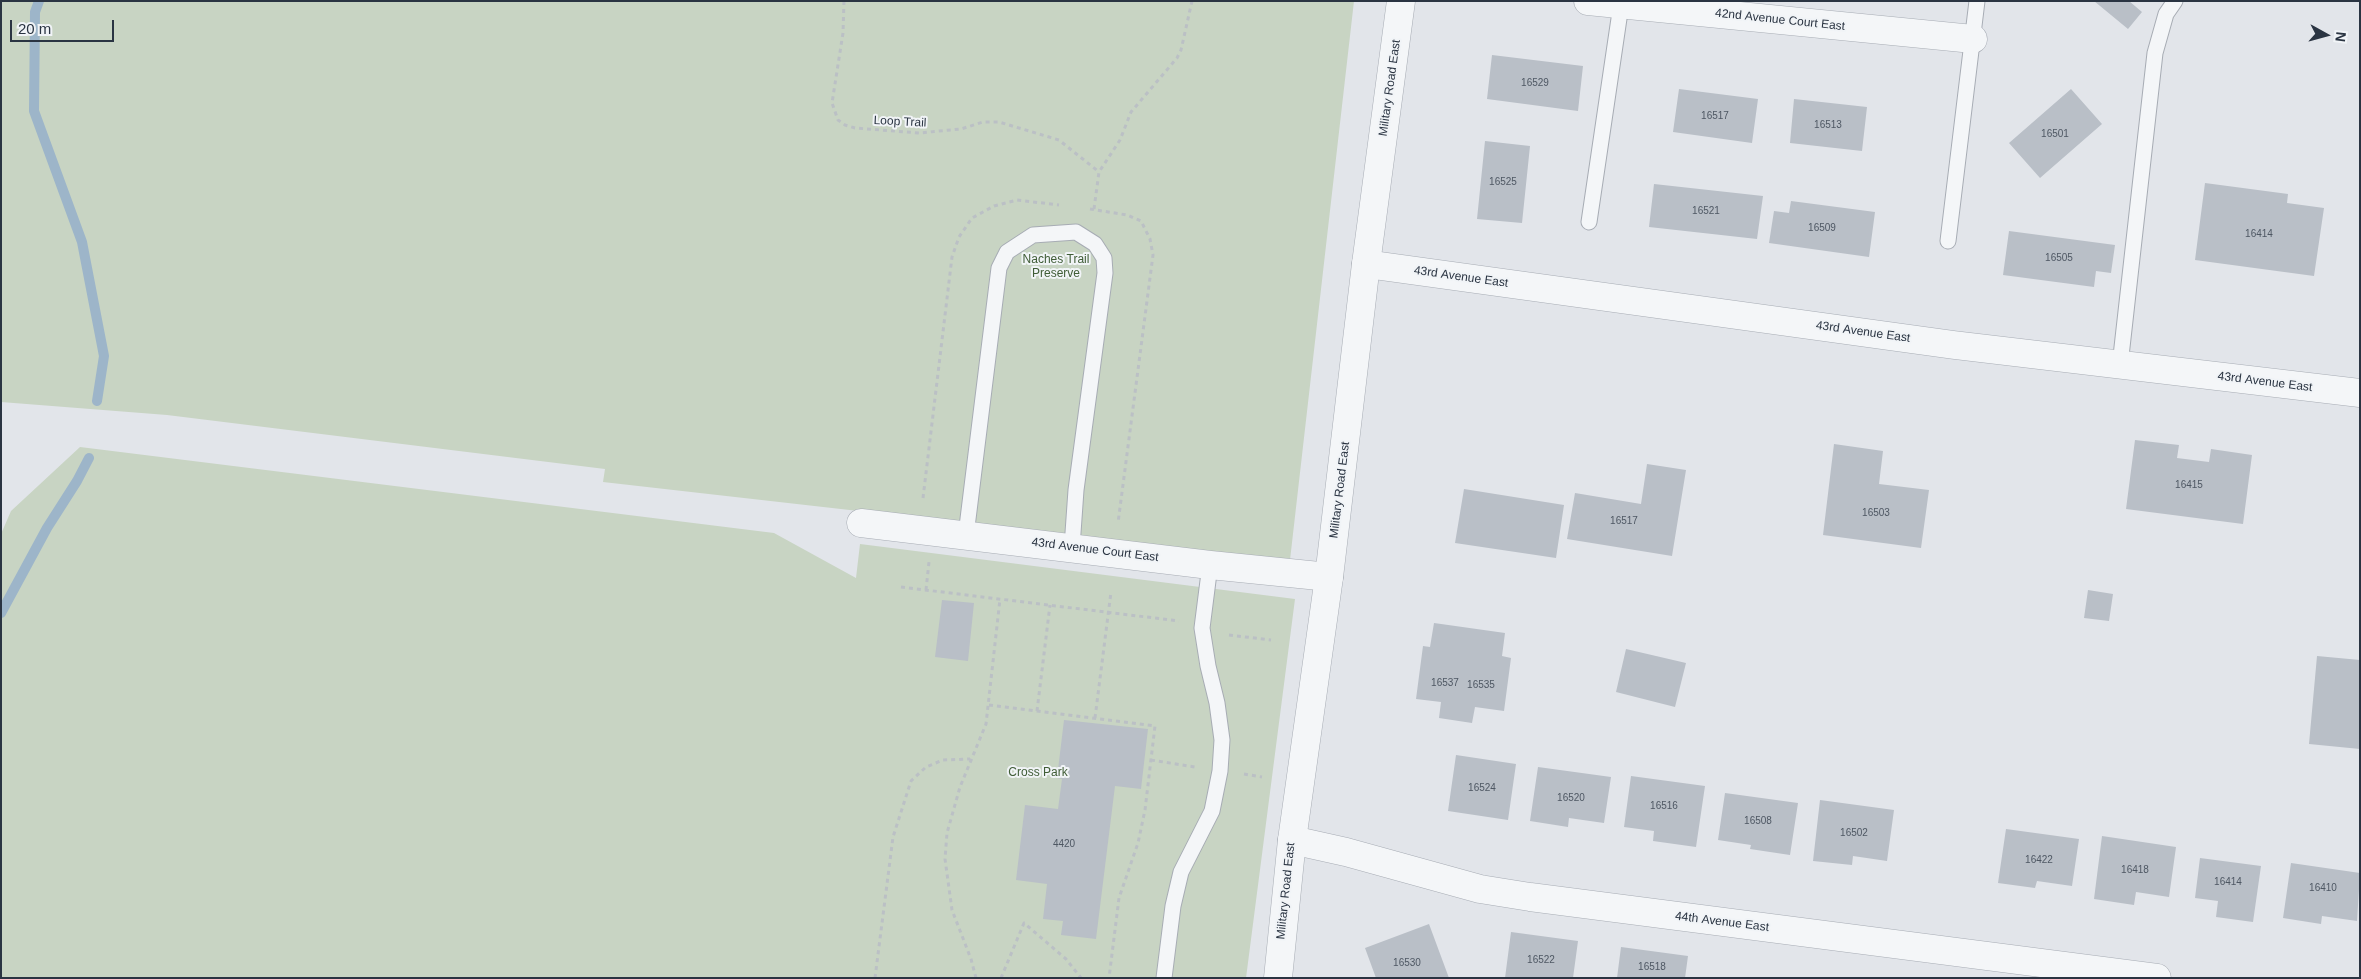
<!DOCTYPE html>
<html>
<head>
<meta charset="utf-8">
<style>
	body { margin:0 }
	#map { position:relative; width:2361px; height:979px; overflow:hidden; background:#e2e5ea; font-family:Helvetica,sans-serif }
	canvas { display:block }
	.frame { position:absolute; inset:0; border:2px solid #2a3442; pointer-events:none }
	.north { position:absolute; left:2301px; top:10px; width:50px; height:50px; -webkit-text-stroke:4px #f1f4f7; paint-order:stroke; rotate:97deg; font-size:14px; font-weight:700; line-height:20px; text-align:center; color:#2a3442 }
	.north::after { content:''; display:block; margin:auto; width:18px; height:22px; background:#2a3442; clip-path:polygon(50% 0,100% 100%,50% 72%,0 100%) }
	.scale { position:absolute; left:10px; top:20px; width:104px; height:22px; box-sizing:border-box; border:2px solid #2a3442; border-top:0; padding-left:6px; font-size:15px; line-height:18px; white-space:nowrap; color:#2a3442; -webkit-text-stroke:4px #f1f4f7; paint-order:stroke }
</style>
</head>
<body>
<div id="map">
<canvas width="2361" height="979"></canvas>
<div class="frame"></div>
<div class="north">N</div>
<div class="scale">20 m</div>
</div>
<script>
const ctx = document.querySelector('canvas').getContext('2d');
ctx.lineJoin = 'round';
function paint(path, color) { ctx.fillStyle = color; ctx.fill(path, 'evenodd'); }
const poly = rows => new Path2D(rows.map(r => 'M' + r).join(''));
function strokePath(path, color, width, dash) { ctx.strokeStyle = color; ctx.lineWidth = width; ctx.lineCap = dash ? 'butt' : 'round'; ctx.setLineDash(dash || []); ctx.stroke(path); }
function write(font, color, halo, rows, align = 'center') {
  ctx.font = font + ' Helvetica,sans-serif'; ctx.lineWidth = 4; ctx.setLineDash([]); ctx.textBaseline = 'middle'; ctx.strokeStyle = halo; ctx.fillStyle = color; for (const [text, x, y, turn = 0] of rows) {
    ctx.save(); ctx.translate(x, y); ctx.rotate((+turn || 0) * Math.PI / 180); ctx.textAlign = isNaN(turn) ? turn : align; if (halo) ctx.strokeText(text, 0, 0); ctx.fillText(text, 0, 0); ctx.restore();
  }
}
paint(poly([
	[1,1,1354,1,1290,560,603,482,605,469,167,415,1,402],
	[80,447,774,533,856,578,860,544,1295,599,1246,978,1,978,1,534,11,511]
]), '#c8d4c3');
strokePath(poly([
	[39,1,35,12,34,111,82,242,104,356,97,401],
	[1,613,47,528,77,481,89,458]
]), '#9db5c9', 10);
paint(poly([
	[2094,1,2129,1,2142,12,2128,29],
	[1492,55,1583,66,1578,111,1487,99],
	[1679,89,1758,99,1752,143,1673,132],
	[2071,89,2102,124,2040,178,2009,143],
	[1794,99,1867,107,1862,151,1790,143],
	[1485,141,1530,146,1522,223,1477,219],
	[2205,183,2288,194,2287,203,2324,208,2314,276,2195,260],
	[1654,184,1763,196,1757,239,1649,227],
	[1791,201,1875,212,1869,257,1769,243,1774,211,1789,213],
	[2009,231,2115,245,2111,273,2096,271,2094,287,2003,275],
	[2135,440,2179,445,2177,458,2209,462,2211,449,2252,455,2243,524,2126,509],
	[1834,444,1883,451,1879,484,1929,490,1921,548,1823,535],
	[1647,464,1686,470,1672,556,1567,539,1575,493,1641,504],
	[1464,489,1564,505,1556,558,1455,543],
	[2088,590,2113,594,2109,621,2084,618],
	[942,600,974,603,968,661,935,657],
	[1434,623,1505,633,1502,656,1511,658,1504,711,1475,707,1472,723,1439,718,1441,702,1416,699,1423,646,1430,647],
	[1626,649,1686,663,1675,707,1616,692],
	[2317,656,2360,660,2360,749,2309,744],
	[1064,720,1148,729,1141,789,1115,786,1096,939,1061,935,1063,921,1043,919,1047,884,1016,880,1025,805,1058,809,1062,779,1057,778],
	[1456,755,1516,764,1508,820,1448,811],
	[1538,767,1611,777,1604,823,1569,818,1568,827,1530,821],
	[1631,776,1705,786,1696,847,1653,841,1654,831,1624,827],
	[1725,793,1798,803,1790,855,1750,849,1751,845,1718,840],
	[1820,800,1894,810,1887,861,1853,856,1852,865,1813,861],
	[2006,829,2079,839,2072,886,2037,881,2035,888,1998,883],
	[2102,836,2176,847,2169,897,2136,892,2134,905,2094,899],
	[2200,858,2261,866,2253,922,2216,917,2218,901,2195,898],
	[2291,863,2360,873,2357,921,2322,916,2321,924,2283,918],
	[1429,924,1449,978,1376,978,1365,948],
	[1511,932,1578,941,1573,978,1505,978],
	[1621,947,1688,956,1685,978,1617,978]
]), '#b9bfc7');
const service = poly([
	[1589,222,1621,5],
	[1948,241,1977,1],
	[2120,365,2155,53,2166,14,2175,1],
	[966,535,999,268,1007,252,1033,235,1076,232,1095,244,1104,258,1105,273,1076,490,1072,547],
	[1164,978,1173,906,1181,872,1212,811,1220,771,1222,740,1217,703,1208,666,1202,628,1210,565]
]);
const minor = poly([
	[1588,1,1973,39],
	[1366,264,1954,345,2360,393],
	[861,523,1210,565,1329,577],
	[1292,840,1346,852,1480,889,1530,897,2157,978]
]);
const tertiary = poly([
	[1278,978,1292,840,1329,577,1366,264,1401,1]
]);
strokePath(service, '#a7acb4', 17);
strokePath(minor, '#a7acb4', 29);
strokePath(tertiary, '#a7acb4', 29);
strokePath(poly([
	[844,1,843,33,832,103,838,120,845,125,855,128,919,133,961,129,983,122,999,122,1059,140,1099,172],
	[1090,209,1127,215,1141,221,1150,239,1153,255,1118,523],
	[1094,209,1099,172,1120,140,1131,112,1177,58,1181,50,1192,1],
	[923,498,952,257,959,237,972,218,994,206,1017,200,1059,205],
	[901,587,1179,621],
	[926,590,929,562],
	[1229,635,1271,640],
	[989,705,1155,726,1145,810,1138,843,1119,898,1109,978],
	[1037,711,1050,605],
	[1095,718,1111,592],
	[1151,760,1195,767],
	[1244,774,1262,777],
	[875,978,893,837,911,781,926,767,943,760,970,759],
	[976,978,971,959,952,910,945,859,947,833,960,787,986,724,1000,599],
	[1001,978,1024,923,1066,959,1081,978]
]), '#bbc0c5', 3, [4, 4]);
strokePath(service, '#f4f6f8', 15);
strokePath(minor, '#f4f6f8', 28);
strokePath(tertiary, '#f4f6f8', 28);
write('10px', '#4e5763', null, [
	["16529",1535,83],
	["16517",1715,116],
	["16513",1828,125],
	["16501",2055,134],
	["16525",1503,182],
	["16521",1706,211],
	["16509",1822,228],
	["16414",2259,234],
	["16505",2059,258],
	["16415",2189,485],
	["16503",1876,513],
	["16517",1624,521],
	["16537",1445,683],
	["16535",1481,685],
	["16524",1482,788],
	["16520",1571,798],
	["16516",1664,806],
	["16508",1758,821],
	["16502",1854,833],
	["4420",1064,844],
	["16422",2039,860],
	["16418",2135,870],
	["16414",2228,882],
	["16410",2323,888],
	["16522",1541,960],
	["16530",1407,963],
	["16518",1652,967]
]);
write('12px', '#2a3442', '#f1f4f7', [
	["42nd Avenue Court East",1780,20,6],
	["Military Road East",1390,88,-82],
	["Loop Trail",900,122,3],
	["43rd Avenue East",1461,277,8],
	["43rd Avenue East",1863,332,8],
	["43rd Avenue East",2265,382,7],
	["Military Road East",1340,490,-83],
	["43rd Avenue Court East",1095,550,7],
	["Military Road East",1286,891,-84],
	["44th Avenue East",1722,922,7]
]);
write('12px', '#405d37', '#f1f4f7', [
	["Naches Trail",1056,260],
	["Preserve",1056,274],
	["Cross Park",1038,773]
]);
</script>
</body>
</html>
